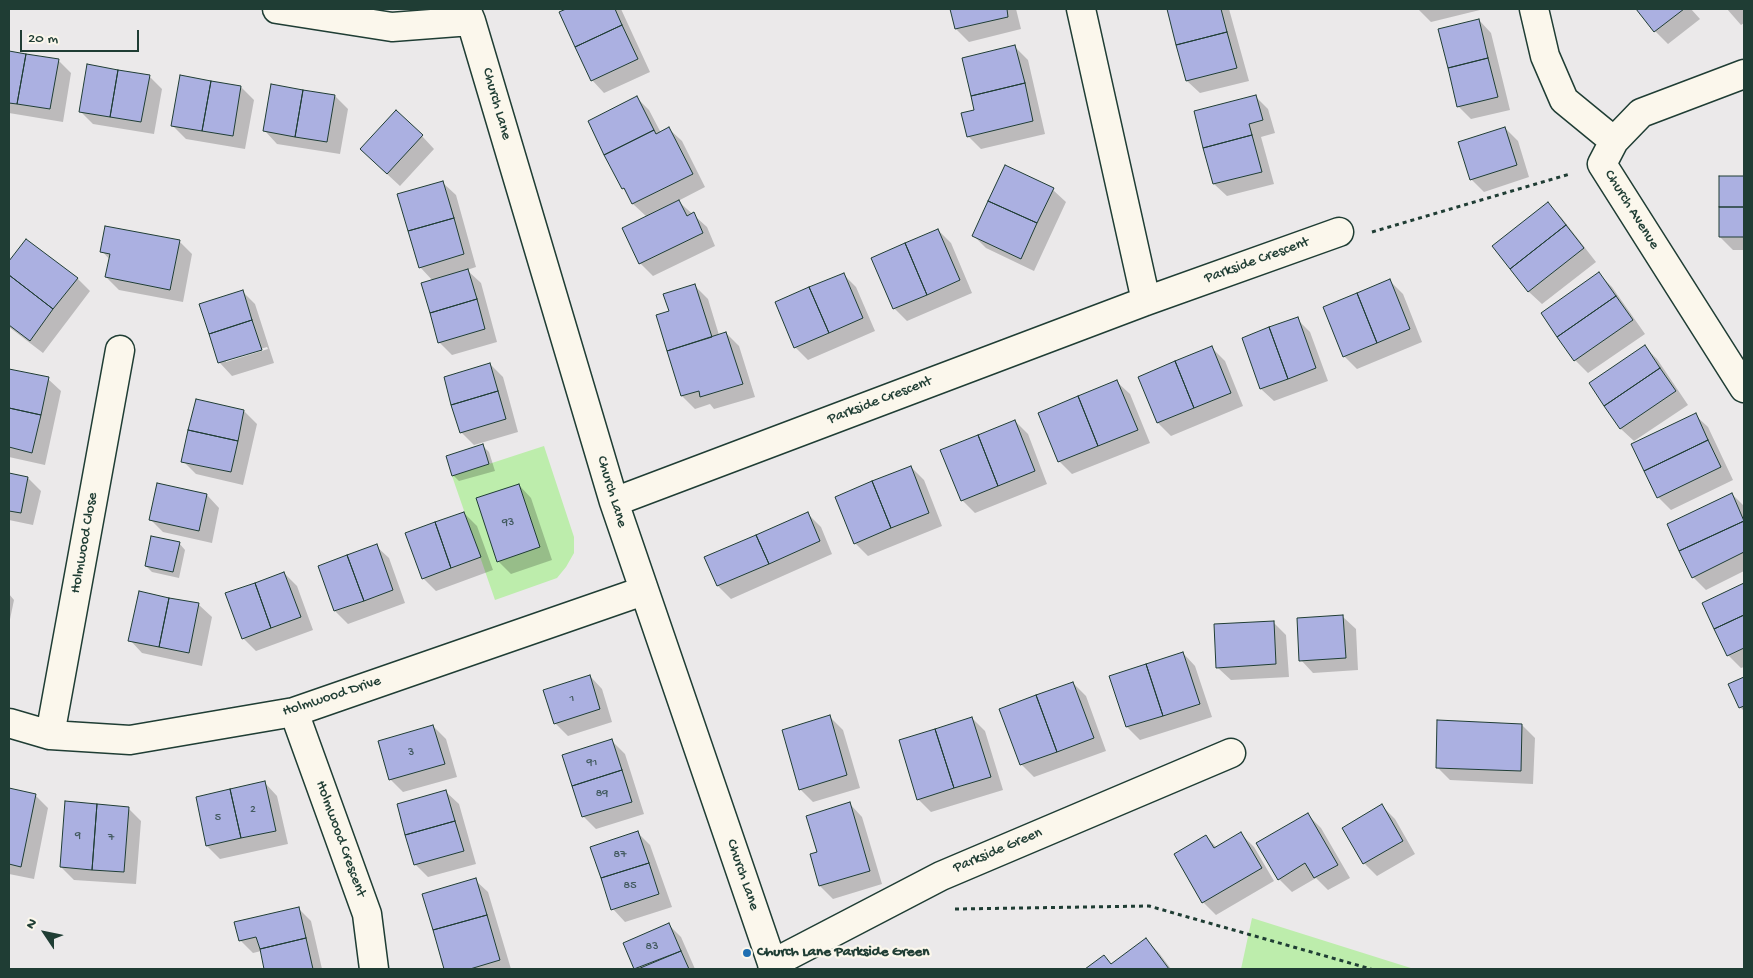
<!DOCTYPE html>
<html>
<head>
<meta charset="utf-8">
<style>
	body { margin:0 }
	#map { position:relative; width:1753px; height:978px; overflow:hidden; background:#ebe9ea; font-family:"Gochi Hand",sans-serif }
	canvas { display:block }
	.frame { position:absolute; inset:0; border:10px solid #1f3d34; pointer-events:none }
	.north { position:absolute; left:20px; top:908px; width:50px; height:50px; -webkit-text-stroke:4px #fbf7ec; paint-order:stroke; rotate:304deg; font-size:14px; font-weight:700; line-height:20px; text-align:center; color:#1f3d34 }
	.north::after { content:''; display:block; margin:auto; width:18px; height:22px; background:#1f3d34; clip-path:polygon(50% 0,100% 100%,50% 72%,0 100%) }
	.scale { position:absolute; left:20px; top:30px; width:119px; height:22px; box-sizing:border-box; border:2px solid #1f3d34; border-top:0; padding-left:6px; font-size:15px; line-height:18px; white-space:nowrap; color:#1f3d34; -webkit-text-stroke:4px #fbf7ec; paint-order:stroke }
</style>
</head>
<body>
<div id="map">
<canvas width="1753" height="978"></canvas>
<div class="frame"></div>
<div class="north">N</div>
<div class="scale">20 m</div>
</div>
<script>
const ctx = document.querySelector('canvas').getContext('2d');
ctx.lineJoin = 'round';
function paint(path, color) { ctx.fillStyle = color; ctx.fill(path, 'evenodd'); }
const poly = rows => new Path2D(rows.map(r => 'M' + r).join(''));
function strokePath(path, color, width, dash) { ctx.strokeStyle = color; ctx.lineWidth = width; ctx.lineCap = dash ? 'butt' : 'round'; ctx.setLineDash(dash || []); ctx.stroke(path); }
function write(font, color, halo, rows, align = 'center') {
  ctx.font = font + ' "Gochi Hand",sans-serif'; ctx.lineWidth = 4.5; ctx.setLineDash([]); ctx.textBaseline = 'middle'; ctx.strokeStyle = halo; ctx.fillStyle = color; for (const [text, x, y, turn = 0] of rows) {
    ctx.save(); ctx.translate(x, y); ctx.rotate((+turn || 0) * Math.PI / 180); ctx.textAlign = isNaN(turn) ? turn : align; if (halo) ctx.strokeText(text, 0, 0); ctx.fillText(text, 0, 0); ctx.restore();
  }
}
paint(poly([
	[544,446,574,537,574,553,566,567,557,578,495,600,452,476],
	[1252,918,1414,969,1241,969]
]), '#bdedac');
paint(poly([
	[569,9,621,9,650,72,604,93,592,80,560,13],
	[951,9,1016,9,1021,29,969,42,956,29],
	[1172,9,1229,9,1249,81,1200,93,1187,81,1168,10],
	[1418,9,1484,9,1431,22],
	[1638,9,1691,9,1700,19,1668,44,1655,31],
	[1727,9,1744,9,1744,23,1741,25],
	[1479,20,1491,33,1510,110,1471,119,1458,106],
	[1015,47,1028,60,1045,134,981,149,968,136],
	[9,52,58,60,71,73,63,122,9,113],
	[149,76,162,89,154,134,93,124,80,111],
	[241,87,254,100,245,149,186,139,173,126],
	[335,96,348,109,340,154,277,144,265,131],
	[1255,96,1268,109,1275,133,1261,137,1274,184,1227,196,1214,184],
	[637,98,649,110,661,133,669,129,682,141,705,187,678,201,707,227,715,246,653,276,640,263,647,217,633,204,628,194,623,188],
	[1505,128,1518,141,1529,177,1484,192,1471,179],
	[422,136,434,149,400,186,374,162],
	[1744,177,1744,250,1733,250,1720,237,1720,178],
	[443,183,456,195,476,267,467,270,481,283,497,342,452,355,439,342,433,281,420,267],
	[1053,190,1066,202,1034,271,986,248,973,235],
	[1548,204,1561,217,1596,262,1542,304,1529,292,1494,246],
	[938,230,951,243,972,293,907,321,894,308],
	[26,240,77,278,90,291,43,353,9,327,9,263],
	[179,241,192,254,183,302,119,290,106,277,110,260,102,251],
	[843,274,856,287,875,331,808,360,795,347],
	[1599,274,1612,287,1645,334,1588,373,1575,360,1542,314],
	[1390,281,1403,294,1422,342,1357,369,1344,356],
	[695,286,708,299,719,335,726,333,739,346,755,397,714,409,710,404,695,409,682,396,657,316,670,312],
	[242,291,255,304,274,363,232,376,220,363,201,304],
	[267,347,268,349,226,362,226,360],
	[1297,319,1310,332,1328,381,1274,401,1261,389,1243,339],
	[1645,347,1657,359,1688,405,1634,441,1621,429,1590,384],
	[1212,348,1225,361,1243,406,1171,436,1158,423,1139,377],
	[490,364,503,377,518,432,474,445,461,432],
	[9,370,48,379,61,391,45,465,9,457],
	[1117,382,1130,394,1150,443,1072,474,1059,461],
	[244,411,257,424,243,485,196,474,183,461],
	[1695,415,1708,427,1733,480,1671,510,1658,497],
	[1015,421,1028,434,1047,484,975,513,962,500],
	[483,446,489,452,495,471,459,481,453,475],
	[911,467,924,480,942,526,868,556,855,543],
	[9,474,28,478,41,491,33,525,9,520],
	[519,485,531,498,552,560,511,574,498,561],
	[1732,494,1744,506,1744,571,1706,590,1693,577],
	[207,495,219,508,212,543,163,532,150,519],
	[464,513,477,526,493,570,436,591,423,578],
	[808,514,821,527,832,554,731,599,718,586,706,558],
	[179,543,185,550,179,578,152,572,146,566],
	[376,546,389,558,405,603,348,624,335,611,319,567],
	[284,573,297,586,313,630,256,651,243,638],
	[1744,585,1744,667,1741,668,1728,655,1704,604],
	[140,593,199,605,212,617,202,666,142,653,130,640],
	[9,594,14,600,9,624],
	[1343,617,1356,629,1358,670,1313,673,1301,660],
	[1273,622,1286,635,1289,677,1231,680,1218,668],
	[1183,653,1195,666,1212,717,1140,740,1127,727,1111,677],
	[590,676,602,689,612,722,568,736,555,723],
	[1744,679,1744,711,1740,707,1730,685],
	[1073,683,1086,696,1106,751,1034,777,1021,764],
	[830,717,843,730,860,788,813,802,800,789],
	[972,718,985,731,1003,790,931,812,918,799],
	[1522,725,1535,738,1533,784,1450,780,1437,767],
	[433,726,446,739,457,777,403,792,390,779],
	[612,741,625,754,644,814,596,829,583,816],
	[265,783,277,796,288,844,220,859,207,846,197,798],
	[9,790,35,795,48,808,34,879,9,874],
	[446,792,459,804,476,864,428,877,415,864],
	[850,804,862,817,882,884,833,899,820,886,812,855,818,853],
	[1382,806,1395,819,1415,854,1377,876,1364,863],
	[128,808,141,821,136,884,74,880,61,867],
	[1308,815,1321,828,1350,878,1328,890,1316,878,1292,892,1279,879],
	[637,832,650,845,672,907,625,922,613,909],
	[1241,834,1254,847,1274,881,1216,915,1203,902,1175,854,1206,836,1217,848],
	[475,880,488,892,511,969,446,969,424,895],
	[298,908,311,921,322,969,265,969,261,951,253,953,240,940],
	[668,924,681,937,695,969,636,969,624,943],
	[1146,940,1159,953,1171,969,1087,969,1104,956,1112,965]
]), '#0003');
const building = poly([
	[566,9,615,9,622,25,575,47,559,12,566,9],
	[950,9,1007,9,1008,17,955,29,950,9],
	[1167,9,1221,9,1227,32,1176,45,1167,9],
	[1636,9,1684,9,1654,32,1636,9],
	[1479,19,1488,58,1448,68,1438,29,1479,19],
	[622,25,638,59,591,81,575,47,622,25],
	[1227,32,1237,68,1186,81,1176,45,1227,32],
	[1015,45,1025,83,971,96,962,58,1015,45],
	[9,51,26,54,17,104,9,103,9,51],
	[26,54,59,59,50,109,17,104,26,54],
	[1488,58,1498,97,1457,107,1448,68,1488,58],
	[87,64,118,70,110,117,79,112,87,64],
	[118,70,150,75,141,122,110,117,118,70],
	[180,75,211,81,202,131,171,126,180,75],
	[211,81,241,86,233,136,202,131,211,81],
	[1025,83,1033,121,967,137,961,113,974,110,971,96,1025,83],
	[271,84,303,90,295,137,263,131,271,84],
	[303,90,335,95,327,142,295,137,303,90],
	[1256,95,1263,120,1249,124,1252,135,1203,148,1194,111,1256,95],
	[637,96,654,130,604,155,588,121,637,96],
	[396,110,423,135,387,174,360,149,396,110],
	[669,127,693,174,632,204,624,188,622,189,604,155,654,130,656,134,669,127],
	[1505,127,1517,165,1470,180,1458,142,1505,127],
	[1252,135,1262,172,1213,184,1203,148,1252,135],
	[1005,165,1054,188,1037,223,988,201,1005,165],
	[1719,176,1744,176,1744,207,1719,207,1719,176],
	[443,181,454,218,408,231,397,194,443,181],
	[679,200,687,216,694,212,703,233,639,264,622,228,679,200],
	[988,201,1037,223,1021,259,972,236,988,201],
	[1548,202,1566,225,1510,269,1492,246,1548,202],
	[1719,207,1744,207,1744,237,1719,237,1719,207],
	[454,218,464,254,419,268,408,231,454,218],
	[1566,225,1584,248,1528,292,1510,269,1566,225],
	[105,226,180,240,170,290,105,277,110,254,100,252,105,226],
	[938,229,960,280,927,295,905,243,938,229],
	[26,239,78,278,53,309,9,275,9,261,26,239],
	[905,243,927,295,893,309,871,258,905,243],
	[468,269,477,299,430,313,421,283,468,269],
	[1599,272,1616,296,1557,337,1541,313,1599,272],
	[844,273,863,318,829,333,809,287,844,273],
	[9,275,53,309,30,341,9,325,9,275],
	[1390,279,1410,329,1377,343,1357,293,1390,279],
	[695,284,712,337,667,351,656,315,669,311,663,294,695,284],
	[809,287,829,333,794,348,775,302,809,287],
	[243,290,252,320,209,334,199,304,243,290],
	[1357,293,1377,343,1343,357,1323,307,1357,293],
	[1616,296,1633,320,1574,361,1557,337,1616,296],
	[477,299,485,329,438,343,430,313,477,299],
	[1298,317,1316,368,1288,379,1269,327,1298,317],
	[252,320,262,350,218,363,209,334,252,320],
	[1269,327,1288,379,1260,389,1242,338,1269,327],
	[726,332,743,384,700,397,699,391,681,396,667,351,726,332],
	[1645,345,1660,368,1604,406,1589,383,1645,345],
	[1212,346,1231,393,1194,408,1175,361,1212,346],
	[1175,361,1194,408,1157,423,1138,377,1175,361],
	[490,363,498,391,451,405,444,377,490,363],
	[1660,368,1676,391,1620,429,1604,406,1660,368],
	[9,369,49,377,41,415,9,408,9,369],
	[1117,380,1138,430,1098,446,1078,396,1117,380],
	[498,391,506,419,460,433,451,405,498,391],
	[1078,396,1098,446,1058,462,1038,413,1078,396],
	[196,399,244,410,238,441,188,430,196,399],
	[9,408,41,415,32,453,9,447,9,408],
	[1696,413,1708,440,1644,471,1631,444,1696,413],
	[1015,420,1035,471,998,486,978,435,1015,420],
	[188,430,238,441,231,472,181,462,188,430],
	[978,435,998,486,961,501,940,450,978,435],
	[1708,440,1721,467,1657,498,1644,471,1708,440],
	[483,444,489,464,452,476,446,456,483,444],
	[911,466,929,513,891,528,872,481,911,466],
	[9,473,28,477,21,513,9,511,9,473],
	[872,481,891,528,854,544,835,497,872,481],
	[157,483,207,494,199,531,149,520,157,483],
	[519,484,540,547,497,562,476,498,519,484],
	[1732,493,1744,521,1679,551,1667,524,1732,493],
	[464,512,481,557,451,568,435,522,464,512],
	[808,512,820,541,769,564,756,535,808,512],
	[1744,521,1744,552,1692,578,1679,551,1744,521],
	[435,522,451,568,422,579,405,533,435,522],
	[756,535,769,564,717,586,704,557,756,535],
	[151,536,180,542,173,572,145,566,151,536],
	[377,544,393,590,364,601,347,555,377,544],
	[347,555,364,601,334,611,318,566,347,555],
	[284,572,301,617,271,628,255,583,284,572],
	[255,583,271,628,242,639,225,593,255,583],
	[1744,583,1744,615,1714,629,1702,603,1744,583],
	[139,591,169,598,159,647,128,641,139,591],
	[169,598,199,603,189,653,159,647,169,598],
	[1343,615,1346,658,1299,661,1297,618,1343,615],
	[1744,615,1744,648,1727,656,1714,629,1744,615],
	[1274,621,1276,664,1216,668,1214,624,1274,621],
	[1183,652,1200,704,1163,716,1146,664,1183,652],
	[1146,664,1163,716,1126,727,1109,676,1146,664],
	[590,675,600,709,554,724,543,690,590,675],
	[1744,677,1744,706,1739,708,1728,684,1744,677],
	[1073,682,1094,738,1057,752,1036,695,1073,682],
	[1036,695,1057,752,1020,765,999,709,1036,695],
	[830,715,847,775,799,790,782,730,830,715],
	[972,717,991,777,954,788,935,729,972,717],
	[1437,720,1522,724,1521,771,1436,768,1437,720],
	[433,725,445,764,389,780,378,741,433,725],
	[935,729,954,788,917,800,899,740,935,729],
	[612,739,622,770,572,786,562,755,612,739],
	[622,770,632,802,582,817,572,786,622,770],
	[265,781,276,831,241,838,230,789,265,781],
	[9,788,36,794,21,867,9,864,9,788],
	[230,789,241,838,206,846,196,797,230,789],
	[446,790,455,821,405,835,397,804,446,790],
	[65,801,97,804,92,870,60,867,65,801],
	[850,802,870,871,819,886,810,854,817,852,806,816,850,802],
	[97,804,129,807,124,872,92,870,97,804],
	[1382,804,1403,841,1363,864,1342,828,1382,804],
	[1308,813,1338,865,1314,878,1305,863,1278,880,1256,843,1308,813],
	[455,821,464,851,414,865,405,835,455,821],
	[638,831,649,863,601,878,590,847,638,831],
	[1241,832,1262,868,1202,903,1174,854,1206,835,1214,848,1241,832],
	[649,863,659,894,611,910,601,878,649,863],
	[476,878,487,915,433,930,422,894,476,878],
	[299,907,306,938,260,949,256,937,239,941,234,922,299,907],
	[487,915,500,960,470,969,444,969,433,930,487,915],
	[669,923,681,951,634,969,623,943,669,923],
	[306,938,313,969,264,969,260,949,306,938],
	[1146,938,1169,969,1085,969,1104,955,1111,964,1146,938],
	[681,951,689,969,638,969,681,951]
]);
paint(building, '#abb0e1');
strokePath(building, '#1f3d34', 1);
const minor = poly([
	[277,9,392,27,471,21],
	[466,9,471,21,614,502,774,969],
	[1081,9,1146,301],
	[1534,9,1545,56,1564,100,1614,141,1602,164,1744,388],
	[1614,141,1641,113,1744,74],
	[614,502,1146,301,1339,232],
	[294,712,367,914,374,969],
	[9,723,50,735,130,740,294,712,643,591],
	[50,735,120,350],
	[772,964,941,876,1231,753]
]);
strokePath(minor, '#1f3d34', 31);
strokePath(poly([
	[1372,232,1570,174],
	[955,909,1149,906,1371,969]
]), '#1f3d34', 3, [4, 4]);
strokePath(minor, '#fbf7ec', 28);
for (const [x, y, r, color] of [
	[747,953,5,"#1f6fb2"]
]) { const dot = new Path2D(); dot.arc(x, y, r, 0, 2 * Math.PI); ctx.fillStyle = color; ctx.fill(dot); strokePath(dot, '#fbf7ec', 2); }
write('12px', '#425a5f', null, [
	["93",508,523],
	["1",572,699],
	["3",411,753],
	["91",592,763],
	["89",602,794],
	["2",253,810],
	["5",218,818],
	["9",78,836],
	["7",111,838],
	["87",620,855],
	["85",630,886],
	["83",652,947]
]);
write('15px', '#1f3d34', '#fbf7ec', [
	["Church Lane",496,104,74],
	["Church Avenue",1631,210,58],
	["Parkside Crescent",1257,261,-20],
	["Parkside Crescent",880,401,-21],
	["Church Lane",611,492,73],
	["Holmwood Close",85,543,-80],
	["Holmwood Drive",332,697,-18],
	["Holmwood Crescent",340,839,70],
	["Parkside Green",998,851,-23],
	["Church Lane",742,875,71]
]);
write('bold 15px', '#1f3d34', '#fbf7ec', [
	["Church Lane Parkside Green",757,953]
], 'left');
</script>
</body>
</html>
